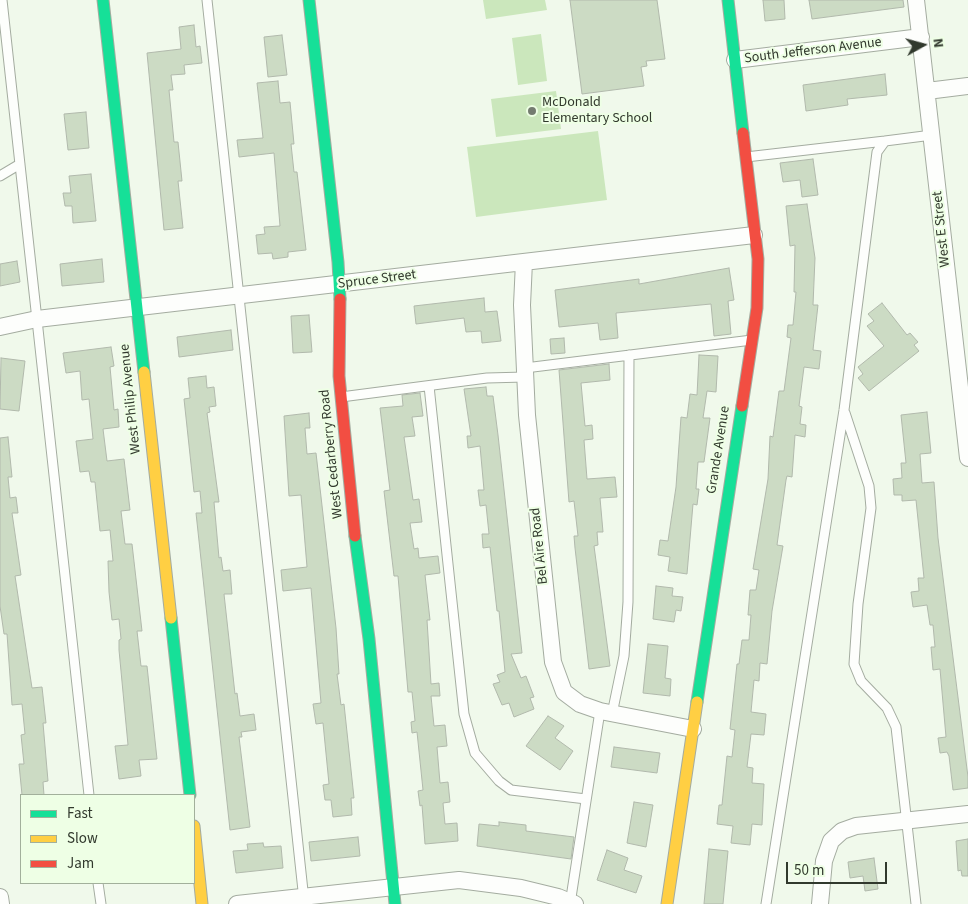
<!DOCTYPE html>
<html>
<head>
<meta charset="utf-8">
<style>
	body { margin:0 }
	#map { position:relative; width:968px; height:904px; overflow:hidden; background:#f0f9eb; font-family:"Source Sans 3",sans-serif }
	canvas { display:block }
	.legend { position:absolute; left:20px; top:794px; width:175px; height:90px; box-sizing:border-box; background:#eeffe5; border:1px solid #a2b09b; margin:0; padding:6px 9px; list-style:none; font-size:15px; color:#31392d }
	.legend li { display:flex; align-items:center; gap:10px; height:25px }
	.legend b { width:25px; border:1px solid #a2b09b }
	.north { position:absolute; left:898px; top:20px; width:50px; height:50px; -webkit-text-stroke:4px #eeffe5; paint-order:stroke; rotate:83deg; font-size:14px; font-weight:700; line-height:20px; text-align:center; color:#31392d }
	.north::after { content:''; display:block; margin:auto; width:18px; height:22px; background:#31392d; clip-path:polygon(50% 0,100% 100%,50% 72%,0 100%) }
	.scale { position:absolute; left:786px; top:862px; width:101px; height:22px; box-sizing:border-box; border:2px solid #31392d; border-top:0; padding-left:6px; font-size:15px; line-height:18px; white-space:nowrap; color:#31392d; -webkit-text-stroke:4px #eeffe5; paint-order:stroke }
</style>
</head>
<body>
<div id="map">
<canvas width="968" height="904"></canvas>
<ul class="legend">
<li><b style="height:6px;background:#16e098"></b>Fast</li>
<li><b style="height:6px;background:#ffcf43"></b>Slow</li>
<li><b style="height:6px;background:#f24e42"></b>Jam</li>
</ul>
<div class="north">N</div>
<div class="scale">50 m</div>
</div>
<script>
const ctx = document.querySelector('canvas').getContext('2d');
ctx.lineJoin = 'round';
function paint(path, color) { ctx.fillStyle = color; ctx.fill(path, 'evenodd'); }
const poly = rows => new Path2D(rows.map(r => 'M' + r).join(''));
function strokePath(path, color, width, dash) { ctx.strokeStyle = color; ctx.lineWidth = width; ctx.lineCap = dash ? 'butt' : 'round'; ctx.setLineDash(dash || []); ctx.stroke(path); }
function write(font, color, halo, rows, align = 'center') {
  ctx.font = font + ' "Source Sans 3",sans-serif'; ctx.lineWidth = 4; ctx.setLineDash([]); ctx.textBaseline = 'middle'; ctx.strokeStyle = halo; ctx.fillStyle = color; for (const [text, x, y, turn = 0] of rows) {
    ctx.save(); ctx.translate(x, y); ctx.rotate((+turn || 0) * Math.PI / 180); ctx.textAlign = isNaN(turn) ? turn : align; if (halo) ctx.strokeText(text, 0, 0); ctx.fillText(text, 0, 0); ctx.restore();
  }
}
paint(poly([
	[483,0,545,0,547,10,486,19],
	[541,34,547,81,518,85,512,38],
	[556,91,561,129,496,137,491,99],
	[598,131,607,200,476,217,467,147]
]), '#cbe7bc');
const building = poly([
	[570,0,657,0,665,59,646,61,647,66,641,67,644,86,582,94,570,0],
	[763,0,784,0,785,19,765,21,763,0],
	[809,0,903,0,904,7,812,19,809,0],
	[194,25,196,47,200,46,202,63,184,65,185,74,171,75,173,90,169,90,174,142,178,142,182,181,178,181,183,228,164,230,147,53,181,49,179,27,194,25],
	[282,35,287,75,268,77,264,37,282,35],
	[885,74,887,95,847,99,848,105,806,111,803,85,885,74],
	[278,81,280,103,290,102,294,144,291,144,294,172,297,172,306,250,288,252,288,257,273,259,272,253,258,254,256,235,265,234,264,227,280,226,274,153,239,157,237,140,263,138,257,83,278,81],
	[86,112,89,148,68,150,64,114,86,112],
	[813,159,818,195,802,197,800,180,783,182,780,163,813,159],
	[91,174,96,221,73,223,72,206,65,206,63,193,71,193,69,176,91,174],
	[807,204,815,258,813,305,818,305,813,350,821,351,819,369,804,367,799,406,802,407,800,424,806,425,805,437,795,435,792,477,787,476,786,480,777,545,783,546,772,611,767,664,760,663,759,681,754,680,751,712,766,714,764,735,751,734,747,767,753,768,752,783,764,784,762,825,752,824,750,845,731,843,733,826,717,824,719,805,722,805,727,756,732,757,735,730,730,729,737,664,739,664,742,640,749,640,751,615,748,615,750,590,756,590,759,570,753,569,768,479,770,436,773,437,779,391,784,391,791,338,787,337,788,325,793,325,796,292,794,292,795,245,790,246,786,206,807,204],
	[102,259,104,282,62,286,60,264,102,259],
	[17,261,20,282,0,286,0,264,17,261],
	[729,268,734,300,728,301,731,334,714,336,711,304,616,313,618,338,600,340,598,323,559,327,555,290,639,279,639,284,729,268],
	[484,298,485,312,497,311,501,341,482,343,481,331,466,332,464,318,416,324,414,306,484,298],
	[882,303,907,335,910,333,918,342,914,345,919,351,869,391,858,378,863,374,858,367,884,346,867,326,874,321,868,314,882,303],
	[309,315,312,352,293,353,291,316,309,315],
	[231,330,233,350,179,357,177,337,231,330],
	[564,338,565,353,551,354,550,339,564,338],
	[111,347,114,366,110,367,114,410,118,409,119,427,103,429,107,461,124,459,130,510,121,511,125,544,132,544,142,631,137,631,141,666,147,666,157,759,139,760,141,776,119,779,115,746,128,745,119,650,119,640,121,639,119,619,112,620,109,592,108,561,113,561,110,530,100,531,95,482,91,482,89,471,80,472,76,441,93,439,89,399,82,400,80,371,66,373,63,353,111,347],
	[699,355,718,356,716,392,707,391,703,418,710,418,704,462,698,462,696,489,699,489,697,505,693,504,687,574,668,571,670,557,658,555,660,540,668,541,676,487,681,417,687,418,690,394,697,395,699,355],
	[1,358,25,361,19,411,0,409,1,358],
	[609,364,610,380,581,383,585,426,592,425,593,439,584,440,587,479,615,477,617,497,600,498,603,532,597,532,598,545,594,546,610,666,589,669,575,548,574,536,578,536,574,501,569,502,559,370,609,364],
	[206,376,207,388,214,387,216,406,209,407,210,412,207,413,219,502,214,502,219,558,221,557,223,571,230,570,232,594,224,594,235,694,237,693,240,716,254,714,256,730,241,732,242,737,239,737,250,827,230,830,196,513,202,513,200,491,194,492,184,399,190,398,188,378,206,376],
	[486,387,487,396,493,396,498,435,522,653,511,654,521,678,526,676,534,697,530,698,534,709,514,717,509,703,502,705,493,684,500,682,497,675,505,672,499,611,497,611,490,547,483,548,482,534,489,534,486,505,480,506,478,490,484,490,480,446,468,448,467,436,471,436,464,389,486,387],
	[420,393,423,416,412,417,415,436,404,437,413,500,419,499,422,522,410,523,414,549,418,548,419,558,438,556,440,573,425,575,430,620,427,620,431,684,439,683,440,696,431,696,434,726,445,725,447,746,437,747,440,783,448,782,450,802,443,803,445,824,457,823,458,841,425,844,422,805,420,806,418,791,423,790,417,732,412,733,411,722,415,721,412,692,408,692,398,576,394,576,384,491,390,490,380,408,403,406,402,395,420,393],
	[927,412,931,453,920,454,922,483,934,482,938,538,968,777,968,788,953,790,949,756,947,752,940,753,938,738,946,737,940,669,933,670,931,647,935,647,933,625,930,625,927,605,913,607,911,592,919,591,918,578,924,578,916,500,902,501,902,495,894,495,893,479,902,478,901,463,906,463,901,415,927,412],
	[309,413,310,428,305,428,307,454,316,453,336,628,339,674,337,674,341,705,344,704,354,798,351,798,352,815,333,817,331,800,325,800,323,785,329,784,323,723,316,724,313,704,321,703,311,588,283,591,281,570,307,567,301,495,289,496,284,416,309,413],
	[8,437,12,477,8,477,10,498,16,497,18,513,12,513,21,575,15,576,32,688,42,687,46,723,43,723,48,781,43,782,44,795,22,795,19,764,24,764,21,735,25,734,22,704,12,705,7,634,4,634,0,606,0,438,8,437],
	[656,586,673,588,672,596,683,597,681,611,676,610,674,622,653,619,656,586],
	[648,644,668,646,665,678,671,679,670,696,643,693,648,644],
	[548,716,564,726,555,738,573,751,560,770,526,746,548,716],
	[614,747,660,753,657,773,611,767,614,747],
	[634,802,653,805,646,847,627,843,634,802],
	[499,822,526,825,526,831,574,837,571,859,477,846,479,824,499,826,499,822],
	[358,837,360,856,311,861,309,842,358,837],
	[968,839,968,876,962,876,961,870,958,871,956,841,968,839],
	[263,843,264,847,281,846,283,868,236,873,233,851,248,850,247,844,263,843],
	[709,849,728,851,723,904,704,904,709,849],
	[607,850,628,858,624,870,642,876,636,893,597,880,607,850],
	[874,858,878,889,865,891,863,876,850,878,848,862,874,858]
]);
paint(building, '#ccdbc4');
strokePath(building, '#b1b9ac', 1);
const lane = poly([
	[2,0,89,795],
	[207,0,304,900],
	[746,157,885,141],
	[0,176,20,164],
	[525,368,752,340],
	[429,386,464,714,475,753,499,781,511,790,586,799],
	[341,397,487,378,525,377],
	[845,413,869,486,871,508,858,604,854,664,861,681,887,708,896,727,916,904],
	[612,714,624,656,628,602,629,355],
	[98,883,101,904],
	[570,904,600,711],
	[766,904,844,410,877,152,885,141,932,135]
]);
const street = poly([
	[916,0,968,458],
	[735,60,921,37],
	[927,91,968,86],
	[524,262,522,305,527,415,553,662,564,692,580,704,600,711,693,729],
	[0,327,37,319,754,235],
	[0,897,1,904],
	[237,904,459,880,521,888,558,897,575,904],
	[820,904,824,861,831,841,842,831,856,826,968,814]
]);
const fast = poly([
	[103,0,144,372],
	[309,0,338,262,340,299],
	[728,0,743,133],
	[355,536,369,639,395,904],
	[171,618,190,795],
	[697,702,742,406]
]);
const slow = poly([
	[144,372,171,618],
	[194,826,202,904],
	[667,904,697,702]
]);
const jam = poly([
	[340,299,339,376,355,536],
	[742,406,757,308,758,259,743,133]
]);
strokePath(lane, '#a4aca0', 11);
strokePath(street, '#a4aca0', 18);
strokePath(fast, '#a4aca0', 13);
strokePath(slow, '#a4aca0', 13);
strokePath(jam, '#a4aca0', 13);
strokePath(lane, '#fdfefc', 9);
strokePath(street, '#fdfefc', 16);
strokePath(fast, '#16e098', 11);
strokePath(slow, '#ffcf43', 11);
strokePath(jam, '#f24e42', 11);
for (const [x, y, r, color] of [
	[532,111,5,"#747c70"]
]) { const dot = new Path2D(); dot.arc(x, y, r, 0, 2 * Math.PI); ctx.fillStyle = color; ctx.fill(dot); strokePath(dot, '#eeffe5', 2); }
write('14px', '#31392d', '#eeffe5', [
	["South Jefferson Avenue",813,51,-7],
	["West E Street",942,229,-96],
	["Spruce Street",377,280,-7],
	["West Philip Avenue",131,399,-96],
	["Grande Avenue",719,450,-81],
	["West Cedarberry Road",332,454,-96],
	["Bel Aire Road",540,546,-96]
]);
write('14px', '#31392d', '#eeffe5', [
	["McDonald",542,103],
	["Elementary School",542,119]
], 'left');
</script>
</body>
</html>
